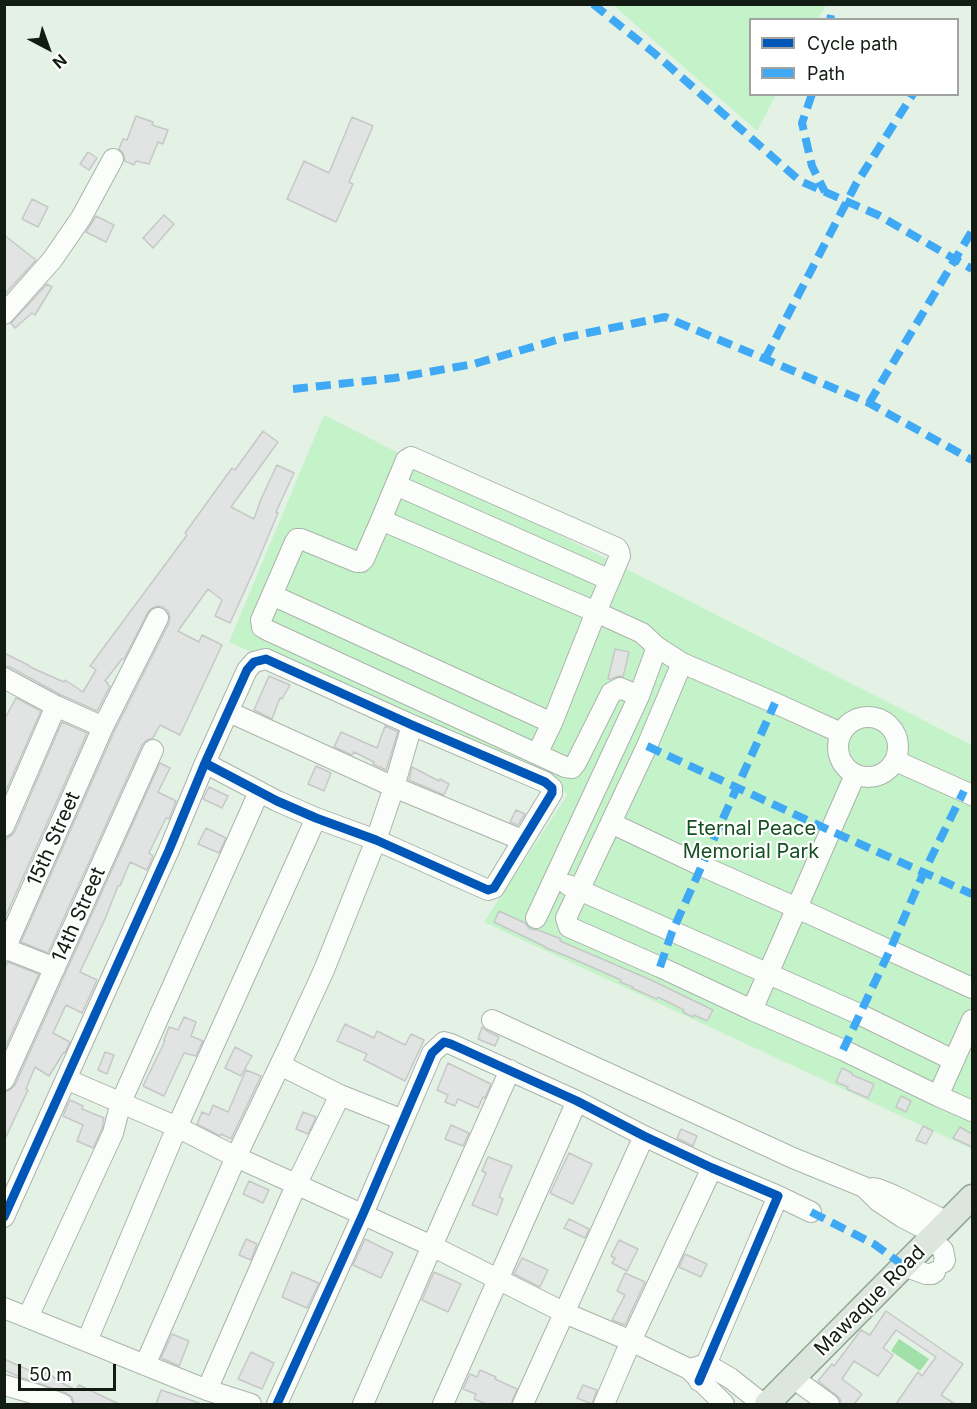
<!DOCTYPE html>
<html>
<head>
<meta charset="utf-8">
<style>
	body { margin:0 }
	#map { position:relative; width:977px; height:1409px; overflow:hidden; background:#e4f2e5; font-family:Inter,sans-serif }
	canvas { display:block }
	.frame { position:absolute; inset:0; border:6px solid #121c13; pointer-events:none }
	.legend { position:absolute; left:749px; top:18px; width:210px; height:78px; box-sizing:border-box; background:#fff; border:2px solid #a0a4a1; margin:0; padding:8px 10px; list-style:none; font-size:18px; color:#121c13 }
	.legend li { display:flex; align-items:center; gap:12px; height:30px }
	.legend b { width:30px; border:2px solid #a0a4a1 }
	.north { position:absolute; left:18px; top:18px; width:60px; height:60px; -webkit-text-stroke:4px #fff; paint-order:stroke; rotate:139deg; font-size:16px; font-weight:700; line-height:24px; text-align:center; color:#121c13 }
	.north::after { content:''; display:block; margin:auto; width:21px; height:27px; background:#121c13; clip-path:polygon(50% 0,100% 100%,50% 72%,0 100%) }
	.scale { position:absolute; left:18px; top:1364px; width:98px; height:27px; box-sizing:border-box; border:3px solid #121c13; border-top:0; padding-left:8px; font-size:18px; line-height:21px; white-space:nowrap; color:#121c13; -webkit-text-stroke:4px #fff; paint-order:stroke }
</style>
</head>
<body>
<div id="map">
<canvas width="977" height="1409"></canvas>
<div class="frame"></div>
<ul class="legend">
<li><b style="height:8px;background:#0057b8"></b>Cycle path</li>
<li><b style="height:8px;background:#3fa9f5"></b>Path</li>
</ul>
<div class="north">N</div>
<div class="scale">50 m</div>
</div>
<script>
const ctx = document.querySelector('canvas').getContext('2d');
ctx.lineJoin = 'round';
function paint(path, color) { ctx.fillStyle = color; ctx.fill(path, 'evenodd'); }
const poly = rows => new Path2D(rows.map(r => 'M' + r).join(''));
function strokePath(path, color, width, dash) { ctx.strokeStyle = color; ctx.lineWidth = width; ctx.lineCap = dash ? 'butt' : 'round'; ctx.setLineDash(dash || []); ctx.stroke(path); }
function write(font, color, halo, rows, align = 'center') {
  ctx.font = font + ' Inter,sans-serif'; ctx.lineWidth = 4.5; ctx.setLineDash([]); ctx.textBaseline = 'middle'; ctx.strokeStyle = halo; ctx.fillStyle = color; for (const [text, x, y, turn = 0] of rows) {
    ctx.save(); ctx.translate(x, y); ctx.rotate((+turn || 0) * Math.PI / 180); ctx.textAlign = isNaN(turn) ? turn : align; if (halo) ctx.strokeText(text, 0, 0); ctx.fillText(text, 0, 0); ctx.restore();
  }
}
paint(poly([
	[613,5,826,5,818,19,750,20,750,94,776,95,757,131],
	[324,415,972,745,972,1149,484,922,568,794,229,642]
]), '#c4f2c9');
paint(poly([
	[899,1339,929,1359,920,1371,891,1351]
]), '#a2e0aa');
const building = poly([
	[136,116,153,122,152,125,168,130,163,144,158,142,149,164,136,161,134,165,125,161,123,153,119,149,123,139,127,140,136,116],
	[352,117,373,126,349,182,353,184,336,222,287,199,304,161,329,173,352,117],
	[88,152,97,158,89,170,80,164,88,152],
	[32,199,48,207,38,227,22,219,32,199],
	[164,215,174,224,153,248,143,238,164,215],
	[96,216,114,225,106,242,86,232,96,216],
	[4,235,36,260,4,295,4,235],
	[47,284,52,287,35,315,32,313,15,328,11,323,47,284],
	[263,431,278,442,231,507,254,519,261,499,277,465,294,473,276,512,278,513,255,568,230,623,215,616,222,600,208,589,178,631,199,642,202,635,222,645,180,735,160,725,153,738,147,740,142,745,48,953,21,942,114,732,169,623,170,617,168,611,163,607,158,606,152,608,148,612,124,659,122,659,105,681,108,683,107,684,110,686,97,711,61,695,10,667,4,666,4,653,30,666,30,667,64,682,65,680,83,692,96,670,90,666,187,535,185,533,232,468,235,470,263,431],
	[615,649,629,652,623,677,619,676,611,679,608,679,615,649],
	[269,676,290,685,282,699,280,698,272,719,254,710,269,676],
	[16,698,41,711,4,795,4,720,16,698],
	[62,722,87,733,4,920,4,842,7,838,12,835,15,831,62,722],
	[385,726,398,732,386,770,373,764,374,762,354,752,352,755,334,747,341,732,377,748,385,726],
	[160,763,170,768,158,792,176,801,169,819,166,818,149,853,153,856,147,870,130,862,120,886,118,886,105,919,80,972,97,980,82,1013,66,1005,53,1033,70,1042,65,1053,64,1052,49,1076,35,1067,26,1089,28,1090,4,1141,4,1092,10,1090,15,1085,160,763],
	[316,766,331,773,324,791,308,784,316,766],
	[412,767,439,781,440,779,449,784,444,795,409,780,412,767],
	[209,787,228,796,222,808,203,799,209,787],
	[516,810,525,814,518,825,510,822,516,810],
	[206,828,226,838,219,853,198,844,206,828],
	[499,911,525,923,530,929,538,930,561,939,560,941,651,980,713,1010,707,1021,694,1015,693,1017,683,1012,684,1010,658,997,657,999,632,988,633,987,620,982,621,980,569,957,546,948,546,947,494,922,499,911],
	[8,962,39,974,4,1050,4,968,8,962],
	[184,1017,196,1022,191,1036,203,1041,196,1056,184,1053,164,1096,143,1086,165,1041,164,1040,169,1027,178,1030,184,1017],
	[345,1024,374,1038,377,1031,405,1045,411,1034,424,1040,405,1081,364,1060,367,1054,337,1041,345,1024],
	[482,1027,487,1031,499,1037,495,1046,478,1039,482,1027],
	[235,1047,252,1056,241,1076,225,1068,235,1047],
	[105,1052,114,1055,107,1074,98,1070,105,1052],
	[448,1063,491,1084,485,1098,483,1097,478,1108,458,1099,455,1106,445,1102,448,1095,437,1090,448,1063],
	[842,1068,852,1073,852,1075,874,1084,868,1098,847,1089,848,1087,836,1082,842,1068],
	[246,1070,261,1076,231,1139,221,1134,220,1136,197,1124,202,1112,209,1115,213,1105,228,1112,246,1070],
	[901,1096,911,1101,906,1112,896,1107,901,1096],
	[70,1100,83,1106,82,1109,104,1118,102,1129,93,1148,77,1141,83,1125,63,1116,70,1100],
	[303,1112,316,1117,308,1134,296,1129,303,1112],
	[451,1125,469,1133,463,1146,445,1139,451,1125],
	[923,1126,933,1131,926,1144,916,1140,923,1126],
	[960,1127,972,1134,972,1147,953,1138,960,1127],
	[681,1129,697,1136,693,1146,677,1138,681,1129],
	[569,1153,592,1164,573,1204,550,1193,569,1153],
	[488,1157,512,1166,499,1197,503,1199,497,1215,472,1205,486,1173,482,1171,488,1157],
	[249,1181,269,1190,263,1203,243,1194,249,1181],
	[569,1219,589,1229,585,1238,564,1228,569,1219],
	[246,1239,257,1244,251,1260,239,1255,246,1239],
	[365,1239,393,1253,381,1278,353,1265,365,1239],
	[619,1240,638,1249,627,1271,612,1263,615,1258,611,1256,619,1240],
	[685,1254,707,1264,701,1277,679,1267,685,1254],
	[522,1258,548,1270,540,1287,514,1274,522,1258],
	[292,1272,319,1283,307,1308,282,1297,292,1272],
	[434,1272,461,1284,448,1312,422,1300,434,1272],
	[625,1273,645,1282,625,1325,612,1320,625,1295,617,1291,625,1273],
	[886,1311,963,1364,941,1395,955,1404,896,1404,918,1372,922,1376,936,1357,896,1330,883,1348,893,1355,878,1376,854,1361,842,1379,862,1394,854,1404,841,1404,840,1399,836,1395,818,1381,832,1364,834,1366,861,1330,870,1335,886,1311],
	[172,1334,189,1341,179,1366,161,1358,172,1334],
	[251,1352,274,1363,262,1389,238,1379,251,1352],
	[4,1359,44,1377,46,1373,57,1379,56,1380,76,1390,79,1385,119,1404,74,1404,72,1397,66,1393,20,1377,4,1370,4,1359],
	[480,1370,496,1377,495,1379,517,1389,511,1404,486,1404,474,1399,476,1394,463,1389,470,1374,477,1377,480,1370],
	[583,1385,597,1390,592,1404,577,1398,583,1385],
	[161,1390,199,1403,199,1404,156,1404,161,1390]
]);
paint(building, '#e2e4e3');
strokePath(building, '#c6c8c8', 1.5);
const minor = poly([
	[4,314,52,260,81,218,113,159],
	[396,485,610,580],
	[272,595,295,542,297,539,301,539,357,562,361,562,364,559,381,520,596,612,620,556,619,551,617,548,411,457,406,460,381,520],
	[682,663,647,746,566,918,569,927,660,967,752,1010,843,1050,938,1096,972,1111],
	[4,678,56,706,103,727],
	[229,712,394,787,522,840],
	'838 747a30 30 0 1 1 60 0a30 30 0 1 1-60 0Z',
	[552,723,596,612,642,633,657,647],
	[537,754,552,723,272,595,261,620,262,627,267,630,565,767,572,768,576,763,611,693,620,688,639,696],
	[896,761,972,795],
	[611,823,702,866,797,908,972,988],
	[4,826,56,706],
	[568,885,859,1014,953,1060],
	[536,918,639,696,657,647,682,663,775,703,841,733],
	[4,948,55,968],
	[4,951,103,727,158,618],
	[752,1010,855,775],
	[492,1020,793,1158,864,1187,878,1201,902,1217,935,1234],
	[280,1065,340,1095,403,1120],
	[66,1079,177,1127,236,1157,432,1246,565,1313,631,1341,689,1369,724,1404],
	[4,1080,153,750],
	[938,1096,972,1020],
	[873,1188,878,1189,893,1195,948,1222],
	[778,1196,811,1212],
	[4,1217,169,850,205,763,247,670,254,662,266,659,412,725,545,782,552,788,552,793,494,888,488,890,376,840,316,818,277,801,205,763],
	[931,1239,943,1250,945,1260,944,1262],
	[904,1266,926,1274,932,1274,935,1272],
	[4,1308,207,1390,251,1404],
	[28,1317,113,1133,121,1102,259,792],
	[87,1341,177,1127,316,818],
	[145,1365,236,1157,290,1044,324,970,376,840,394,787,412,725],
	[694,1368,706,1364,730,1378,763,1404],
	[793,1378,829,1404],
	[4,1385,32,1393,62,1404],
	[207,1390,297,1183,340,1095],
	[277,1404,363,1214,432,1053,444,1042,451,1044,577,1101,644,1136,712,1168,778,1196,699,1381],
	[363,1404,432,1246,510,1070],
	[443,1404,577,1101],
	[523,1404,644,1136],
	[604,1404,631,1341,712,1168]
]);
const major = poly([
	[767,1404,972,1197]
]);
strokePath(minor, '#a9b4aa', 22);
strokePath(major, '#8fa593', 27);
strokePath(minor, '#fbfdfb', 20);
strokePath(major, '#dce6dd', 24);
strokePath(poly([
	[593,4,654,53,800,181,878,215,972,269],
	[830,20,831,15],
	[812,94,802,123,812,166,825,192],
	[765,359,856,184,913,94],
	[293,389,394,378,474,364,563,338,665,317,765,359,869,403,972,460],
	[869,403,972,231],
	[647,746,831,831,972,894],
	[660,967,672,932,775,703],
	[843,1050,890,950,924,872,964,791],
	[811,1212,874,1244,904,1266]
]), '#3fa9f5', 8, [15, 8]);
strokePath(poly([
	[4,1217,169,850,205,763,247,670,254,662,266,659,412,725,545,782,552,788,552,793,494,888,488,890,376,840,316,818,277,801,205,763],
	[277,1404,363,1214,432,1053,444,1042,451,1044,577,1101,644,1136,712,1168,778,1196,699,1381]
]), '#0057b8', 9);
write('20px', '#154f22', '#fff', [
	["Eternal Peace",751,829],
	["Memorial Park",751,852]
]);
write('20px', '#121c13', '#fff', [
	["15th Street",54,839,-66],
	["14th Street",79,915,-66],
	["Mawaque Road",870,1301,-45]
]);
</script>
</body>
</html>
